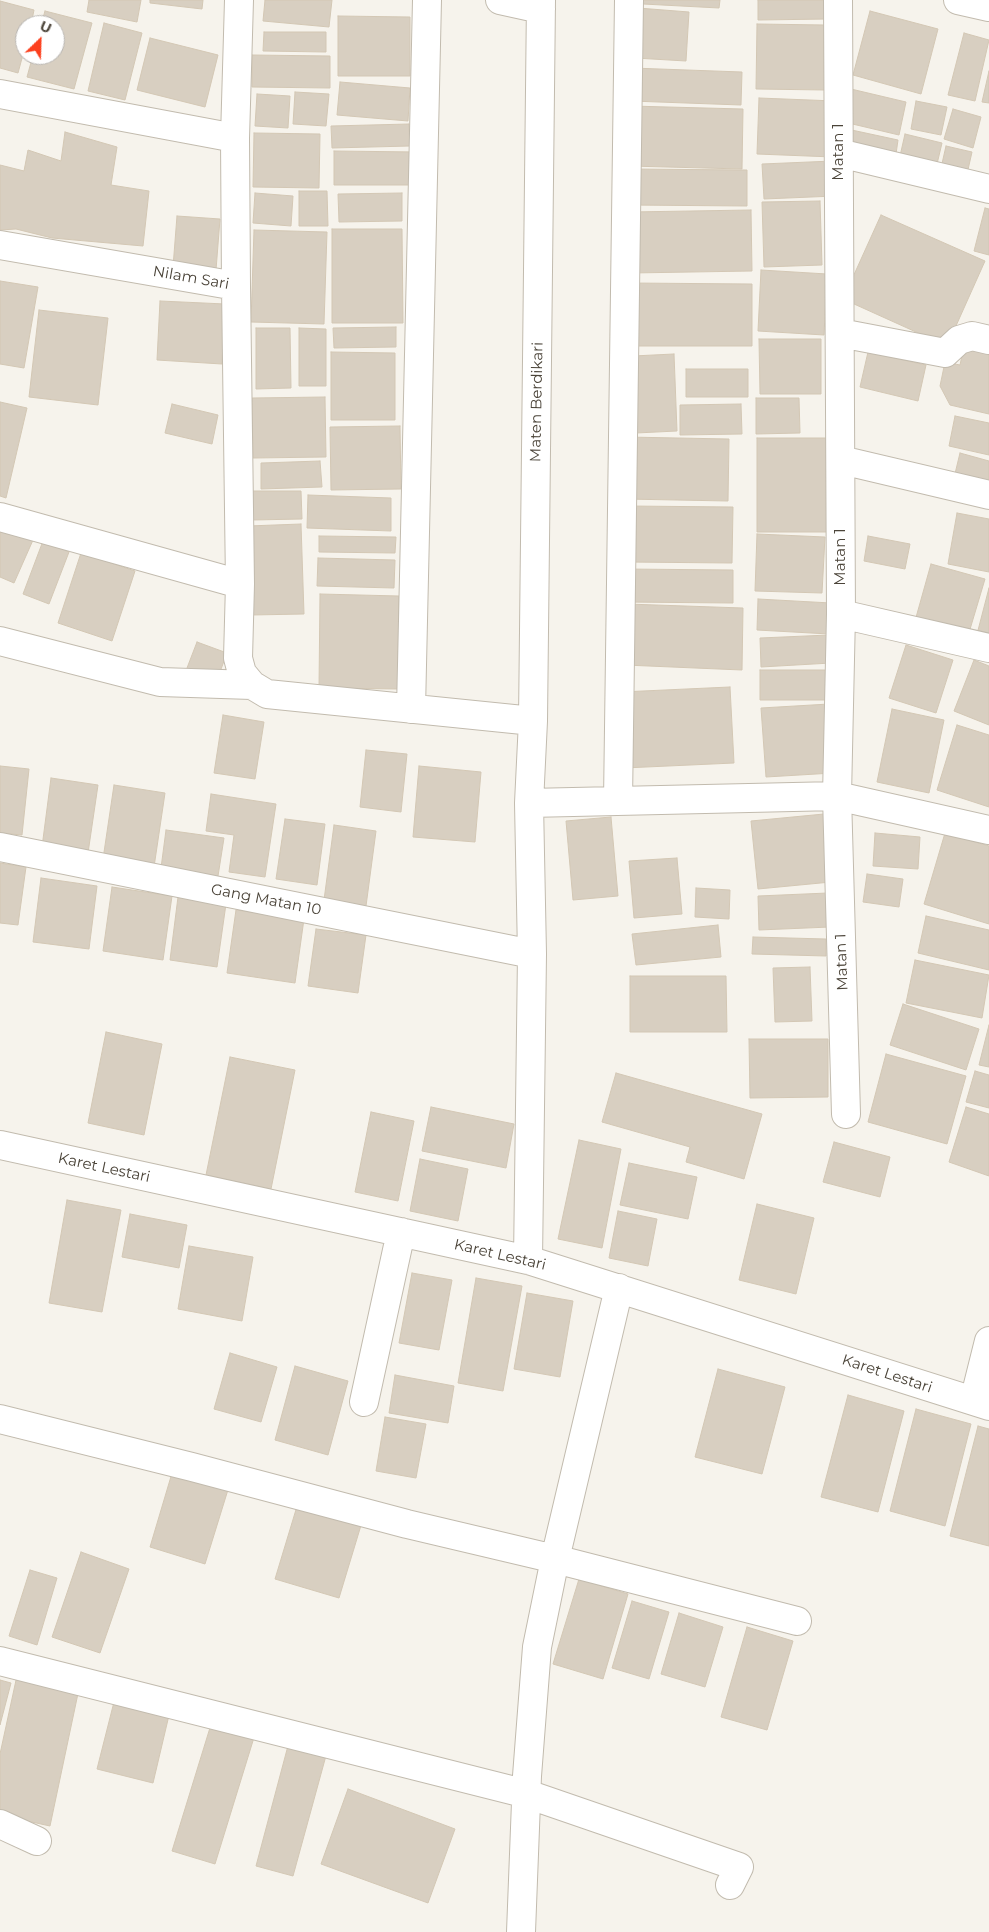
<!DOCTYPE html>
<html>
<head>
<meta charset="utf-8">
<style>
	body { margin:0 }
	#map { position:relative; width:989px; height:1932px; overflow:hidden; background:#f6f3ec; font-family:Montserrat,sans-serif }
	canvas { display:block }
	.north { position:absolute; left:15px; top:15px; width:50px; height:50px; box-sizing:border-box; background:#fff; border:1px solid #b7b4b0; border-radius:50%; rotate:24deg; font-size:14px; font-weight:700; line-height:20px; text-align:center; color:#4b4439 }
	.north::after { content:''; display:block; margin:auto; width:18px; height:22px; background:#fc3f1d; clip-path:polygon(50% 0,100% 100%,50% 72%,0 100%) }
</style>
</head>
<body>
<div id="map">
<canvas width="989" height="1932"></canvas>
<div class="north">U</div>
</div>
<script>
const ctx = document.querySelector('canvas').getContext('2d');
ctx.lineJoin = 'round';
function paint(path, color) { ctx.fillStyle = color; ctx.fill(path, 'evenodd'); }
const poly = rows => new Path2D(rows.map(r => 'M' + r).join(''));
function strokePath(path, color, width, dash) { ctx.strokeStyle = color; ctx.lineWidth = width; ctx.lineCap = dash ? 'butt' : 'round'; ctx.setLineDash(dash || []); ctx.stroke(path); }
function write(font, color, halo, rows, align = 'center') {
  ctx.font = font + ' Montserrat,sans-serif'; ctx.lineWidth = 4; ctx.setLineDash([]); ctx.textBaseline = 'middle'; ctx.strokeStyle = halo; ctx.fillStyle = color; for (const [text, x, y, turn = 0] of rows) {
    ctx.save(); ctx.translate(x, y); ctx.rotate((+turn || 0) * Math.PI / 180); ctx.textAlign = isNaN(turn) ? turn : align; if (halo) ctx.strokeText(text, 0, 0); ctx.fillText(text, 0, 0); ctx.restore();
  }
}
const building = poly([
	[89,0,141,0,137,22,87,12,89,0],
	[150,0,203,0,202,9,150,3,150,0],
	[265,0,332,0,329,27,263,21,265,0],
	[643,0,720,0,719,8,643,4,643,0],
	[758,0,827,0,828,19,758,20,758,0],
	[0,1,34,10,31,25,25,25,25,47,18,73,0,68,0,1],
	[638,8,689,12,686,61,635,58,638,8],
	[45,11,92,23,74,89,27,77,33,55,55,55,55,25,41,25,45,11],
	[870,11,938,29,921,94,853,75,870,11],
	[338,16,410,17,410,76,338,76,338,16],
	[104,23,142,33,125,100,88,91,104,23],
	[757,24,825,25,825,90,756,89,757,24],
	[264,32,326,32,326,52,263,51,264,32],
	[964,33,989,40,975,101,948,95,964,33],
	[150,38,218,55,205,107,137,90,150,38],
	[252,55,330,56,330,88,252,87,252,55],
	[632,68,742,72,741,105,631,101,632,68],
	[989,71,989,103,982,102,989,71],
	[340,82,410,88,408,121,337,115,340,82],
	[851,89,906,102,899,135,844,122,851,89],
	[295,92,329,94,326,126,293,124,295,92],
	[257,94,290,96,288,128,255,126,257,94],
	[759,98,835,101,833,157,757,154,759,98],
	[916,101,947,107,941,135,911,129,916,101],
	[630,106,743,109,742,169,629,166,630,106],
	[953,109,981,117,973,148,944,139,953,109],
	[409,124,410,146,332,148,331,126,409,124],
	[847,129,898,140,896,154,844,142,847,129],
	[65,132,117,147,111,185,149,191,143,246,52,238,16,229,0,230,0,165,24,171,28,150,61,161,65,132],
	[254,133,320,134,319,188,253,187,254,133],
	[905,134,942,143,937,164,900,156,905,134],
	[946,146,972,152,967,174,941,168,946,146],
	[334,151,417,152,417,185,334,185,334,151],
	[833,161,835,196,764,199,762,164,833,161],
	[628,169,747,170,747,206,628,205,628,169],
	[299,191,327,191,328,226,299,226,299,191],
	[255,193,293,196,291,226,253,223,255,193],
	[402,193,402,221,339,222,338,194,402,193],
	[820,201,822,265,764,267,762,202,820,201],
	[985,208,989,209,989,255,974,251,985,208],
	[751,210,752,271,631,273,630,212,751,210],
	[881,215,985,261,947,346,843,299,881,215],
	[177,216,220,219,216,270,173,267,177,216],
	[332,229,402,229,403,323,332,323,332,229],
	[254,230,327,232,324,324,251,322,254,230],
	[761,270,827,274,824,335,758,331,761,270],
	[0,281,38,287,24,368,0,364,0,281],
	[629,283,752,284,752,346,629,346,629,283],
	[160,301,225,304,222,364,157,360,160,301],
	[39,310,108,318,98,405,29,397,39,310],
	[396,327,396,347,334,348,333,328,396,327],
	[256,328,290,328,291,388,256,389,256,328],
	[299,328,326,329,326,386,299,386,299,328],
	[759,339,821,339,821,394,760,394,759,339],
	[964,346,989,346,989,414,950,405,940,386,945,362,960,365,964,346],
	[331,352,395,353,395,420,331,420,331,352],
	[868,352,926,365,918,401,860,387,868,352],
	[674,354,677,431,636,433,633,356,674,354],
	[686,369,748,369,748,397,686,397,686,369],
	[325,397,326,457,253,458,252,398,325,397],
	[756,398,799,398,800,433,756,434,756,398],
	[0,402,27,408,6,498,0,496,0,402],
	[172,404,218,415,212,444,165,433,172,404],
	[741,404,742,434,680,435,680,405,741,404],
	[955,416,989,423,989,455,949,446,955,416],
	[400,426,401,489,331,490,330,427,400,426],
	[626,437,729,439,728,501,625,499,626,437],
	[757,438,827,438,828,532,757,532,757,438],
	[960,453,989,461,989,491,953,482,960,453],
	[320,461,322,487,261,489,261,463,320,461],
	[251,491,301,491,302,519,252,520,251,491],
	[308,495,391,498,391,531,307,528,308,495],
	[627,506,733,507,732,563,626,562,627,506],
	[957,513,989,519,989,572,948,564,957,513],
	[301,524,304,614,251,615,248,526,301,524],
	[0,525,33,540,14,583,0,577,0,525],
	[757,534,825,537,822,593,755,591,757,534],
	[319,536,396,537,395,553,319,552,319,536],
	[868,536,910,544,905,569,864,561,868,536],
	[43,541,69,552,49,604,23,594,43,541],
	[81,553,135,571,112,641,58,623,81,553],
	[318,558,395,560,394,588,317,586,318,558],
	[931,564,985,579,968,636,915,621,931,564],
	[623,569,733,570,733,603,623,602,623,569],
	[989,588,989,642,976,638,989,588],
	[320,594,399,596,398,689,319,688,320,594],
	[758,599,831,603,829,634,757,630,758,599],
	[627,604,743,608,742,670,625,665,627,604],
	[829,635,831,663,761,667,760,638,829,635],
	[197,642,227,653,217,680,187,668,197,642],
	[906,645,953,660,936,713,889,698,906,645],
	[974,660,989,666,989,725,954,711,974,660],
	[760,670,832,670,832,700,760,700,760,670],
	[730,687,734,763,624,768,621,692,730,687],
	[829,704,833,773,766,777,761,708,829,704],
	[892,709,944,720,929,793,877,782,892,709],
	[223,715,264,722,255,779,214,773,223,715],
	[957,725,989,735,989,807,937,790,957,725],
	[366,750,407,754,401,812,360,807,366,750],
	[0,766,29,769,22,835,0,833,0,766],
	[419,766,481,772,475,842,413,837,419,766],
	[51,778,98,785,88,853,42,847,51,778],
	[114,785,165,793,154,867,103,859,114,785],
	[211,794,276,804,265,877,229,872,234,835,206,831,211,794],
	[824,814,831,882,758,889,751,821,824,814],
	[611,817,618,896,573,900,566,821,611,817],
	[285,819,325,824,317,885,276,879,285,819],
	[334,825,376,831,366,906,324,900,334,825],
	[166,830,224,838,218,876,161,868,166,830],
	[875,833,920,837,918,869,873,866,875,833],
	[945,833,989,846,989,924,924,904,945,833],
	[677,858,682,914,634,918,629,861,677,858],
	[0,863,26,867,18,925,0,923,0,863],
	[867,874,903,879,899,907,863,902,867,874],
	[41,878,97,886,89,949,33,942,41,878],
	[112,887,172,896,163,960,103,951,112,887],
	[696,888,730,890,729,919,695,917,696,888],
	[828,893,830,927,759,930,758,896,828,893],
	[178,897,226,904,217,967,170,960,178,897],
	[236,910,304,919,295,983,227,973,236,910],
	[926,916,989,930,989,970,918,953,926,916],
	[718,925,721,957,636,965,632,934,718,925],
	[316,929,366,935,358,993,308,986,316,929],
	[753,937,826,939,826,956,752,954,753,937],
	[915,960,989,975,982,1018,906,1003,915,960],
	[810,967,812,1021,775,1022,773,968,810,967],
	[630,976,726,976,727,1032,630,1032,630,976],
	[903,1004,979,1029,966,1070,890,1045,903,1004],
	[989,1025,989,1067,979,1065,989,1025],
	[106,1032,162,1044,144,1135,88,1123,106,1032],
	[749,1039,828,1039,828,1097,750,1098,749,1039],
	[886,1054,966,1076,947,1144,868,1122,886,1054],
	[230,1057,295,1070,271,1189,206,1175,230,1057],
	[975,1071,989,1075,989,1108,966,1102,975,1071],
	[616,1073,762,1114,744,1179,686,1162,690,1147,602,1122,616,1073],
	[431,1107,514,1124,506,1168,422,1151,431,1107],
	[966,1107,989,1114,989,1176,949,1162,966,1107],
	[371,1112,414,1121,398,1201,355,1192,371,1112],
	[579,1140,621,1149,602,1248,558,1239,579,1140],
	[834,1142,890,1157,880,1197,823,1182,834,1142],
	[420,1159,468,1169,458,1221,410,1211,420,1159],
	[629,1163,697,1177,688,1219,620,1205,629,1163],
	[67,1200,121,1210,102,1312,49,1303,67,1200],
	[757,1204,814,1218,796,1294,739,1280,757,1204],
	[618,1211,657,1219,648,1266,609,1258,618,1211],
	[130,1214,187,1225,179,1268,122,1257,130,1214],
	[189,1246,253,1257,242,1321,178,1309,189,1246],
	[412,1273,452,1280,439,1350,399,1343,412,1273],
	[476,1278,522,1286,503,1391,458,1383,476,1278],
	[527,1293,573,1301,560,1377,514,1369,527,1293],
	[230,1353,277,1367,261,1422,214,1409,230,1353],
	[295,1366,348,1381,328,1455,275,1440,295,1366],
	[718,1369,785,1387,762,1474,695,1457,718,1369],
	[395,1375,454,1386,448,1423,389,1413,395,1375],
	[848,1395,904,1411,878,1512,821,1497,848,1395],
	[916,1409,971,1424,945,1526,890,1511,916,1409],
	[385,1417,426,1424,416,1478,376,1471,385,1417],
	[978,1426,989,1429,989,1546,950,1536,978,1426],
	[175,1463,231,1480,205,1564,150,1547,175,1463],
	[298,1503,362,1522,339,1598,275,1579,298,1503],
	[81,1552,129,1569,100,1653,52,1637,81,1552],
	[30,1570,57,1578,37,1645,9,1636,30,1570],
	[579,1579,628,1594,603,1679,553,1664,579,1579],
	[632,1601,669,1612,649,1679,612,1668,632,1601],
	[679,1613,723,1627,705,1687,661,1674,679,1613],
	[747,1627,793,1641,767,1730,721,1717,747,1627],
	[18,1671,80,1684,50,1826,0,1815,0,1754,18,1671],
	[0,1680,11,1683,0,1725,0,1680],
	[115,1698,170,1711,153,1783,97,1769,115,1698],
	[213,1718,256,1731,215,1864,172,1851,213,1718],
	[289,1742,327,1752,293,1876,256,1866,289,1742],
	[348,1789,455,1829,428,1903,321,1864,348,1789]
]);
paint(building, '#d8cfc1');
strokePath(building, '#d3c7b4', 1);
const minor = poly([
	[500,0,541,9],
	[838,0,841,614,837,796,846,1114],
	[958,0,989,7],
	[0,94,235,138,239,0],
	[839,153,989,189],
	[0,245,236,286,235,138],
	[236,286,240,584],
	[840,333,945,353,959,340,972,336,989,340],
	[841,460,989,495],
	[0,517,240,584,238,658,242,673,252,685,267,694,533,721],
	[841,614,989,648],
	[0,641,160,682,252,685],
	[411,709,427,0],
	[618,801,629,0],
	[529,803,837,796,989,830],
	[0,847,532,954],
	[0,1145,528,1260,989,1406],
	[528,1260,532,954,529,803,533,721,541,0],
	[619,1288,555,1559,797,1621],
	[974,1401,989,1341],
	[364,1402,401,1232],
	[0,1419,192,1467,407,1524,555,1559,537,1647,527,1776,521,1932],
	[0,1661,527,1794,739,1867,730,1885],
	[0,1824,37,1841]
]);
strokePath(minor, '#c2bbae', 30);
strokePath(minor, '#fff', 28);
write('15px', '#4b4439', '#fff', [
	["Matan 1",839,152,-90],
	["Nilam Sari",191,278,10],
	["Maten Berdikari",537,402,-89],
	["Matan 1",841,557,-90],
	["Gang Matan 10",266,900,11],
	["Matan 1",842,962,-92],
	["Karet Lestari",104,1168,12],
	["Karet Lestari",500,1255,13],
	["Karet Lestari",887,1374,18]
]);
</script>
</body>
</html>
